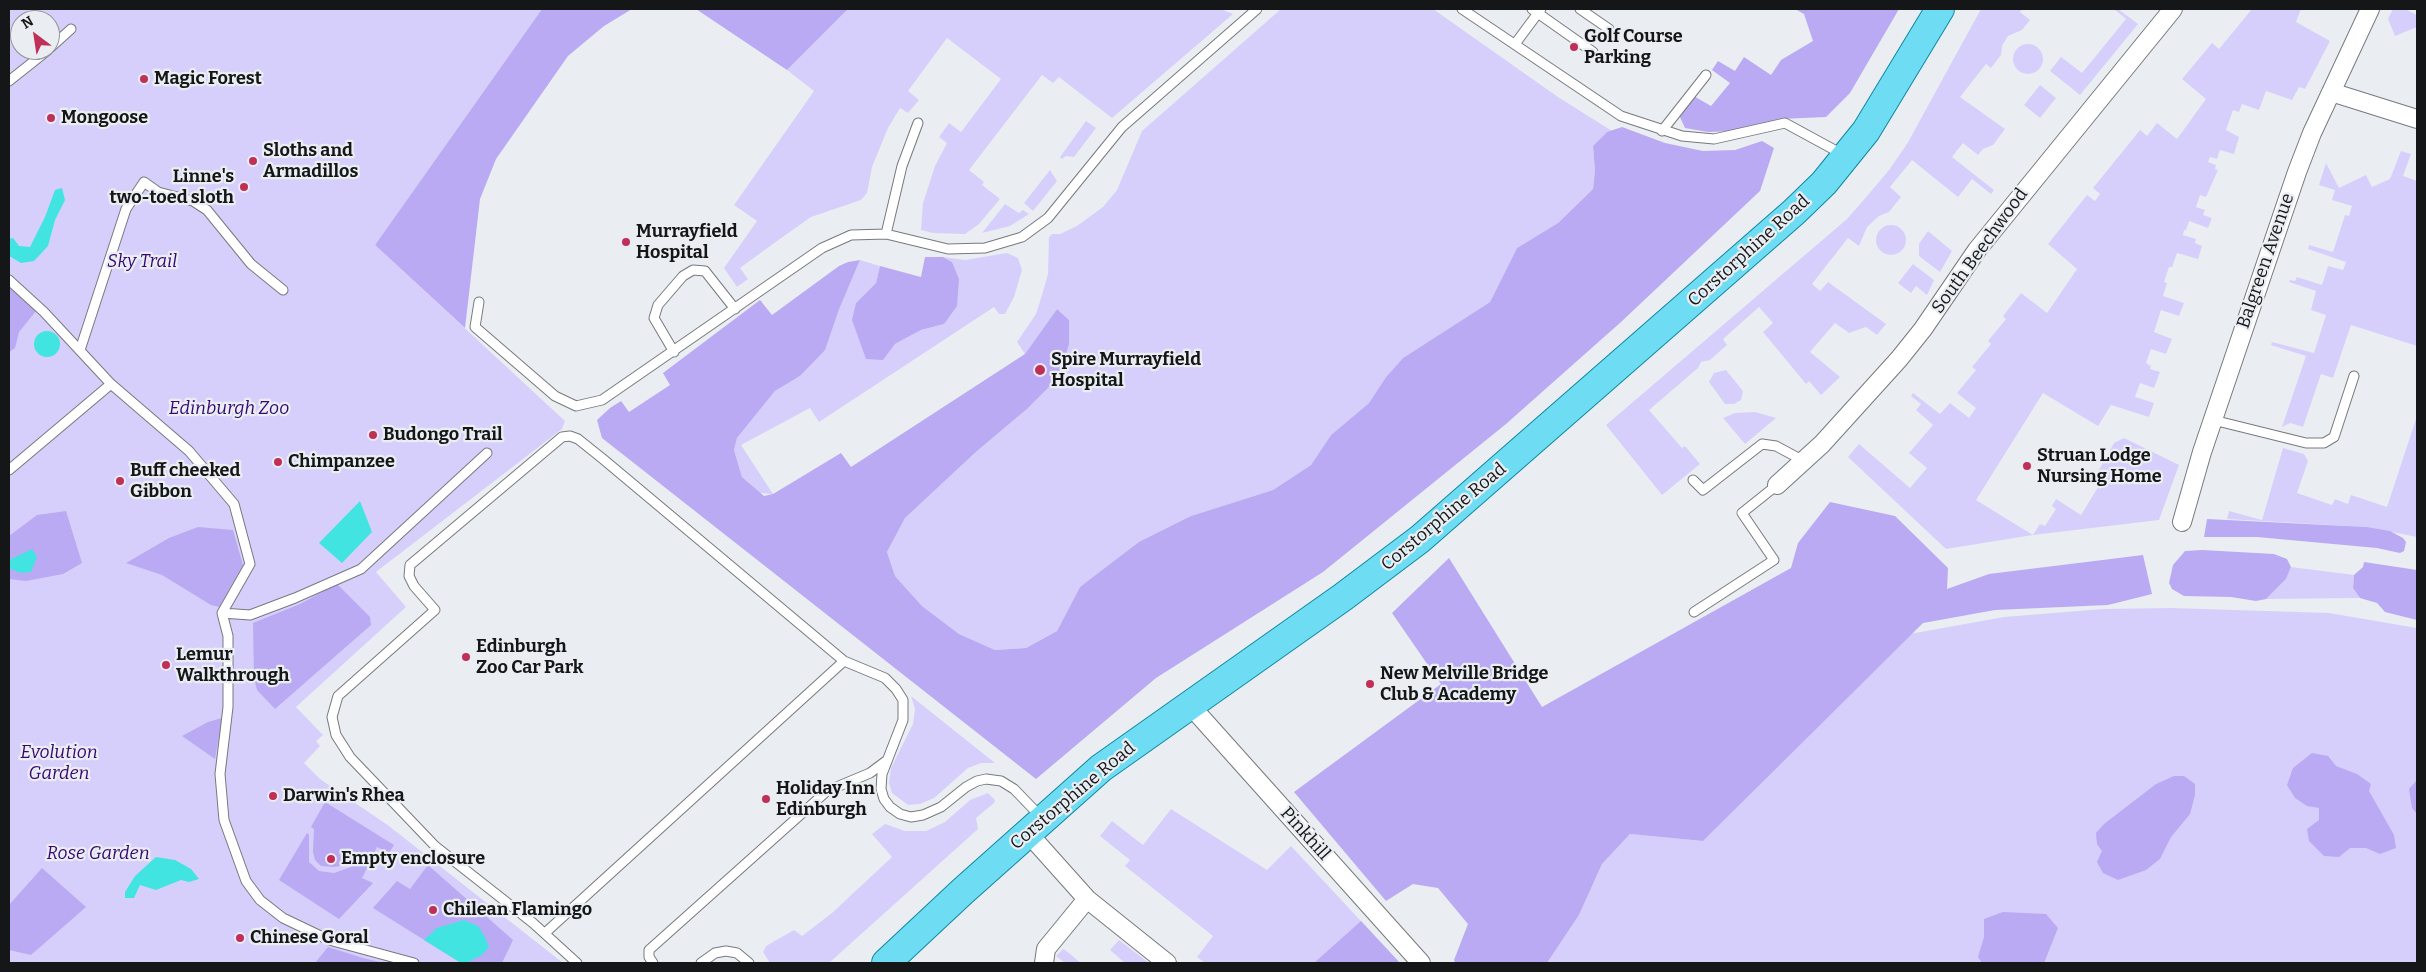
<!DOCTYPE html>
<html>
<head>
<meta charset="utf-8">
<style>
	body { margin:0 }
	#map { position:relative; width:2426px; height:972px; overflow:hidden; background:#eaeef2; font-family:Bitter,serif }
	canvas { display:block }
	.frame { position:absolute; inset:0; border:10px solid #141617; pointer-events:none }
	.north { position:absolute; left:10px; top:10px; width:50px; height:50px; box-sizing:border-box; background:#eaeef2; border:1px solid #94989a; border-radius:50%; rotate:329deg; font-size:14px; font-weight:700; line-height:20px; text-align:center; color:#141617 }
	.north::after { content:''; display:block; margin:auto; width:18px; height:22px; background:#bf2f57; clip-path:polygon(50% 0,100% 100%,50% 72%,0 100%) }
</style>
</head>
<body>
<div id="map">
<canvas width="2426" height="972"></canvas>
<div class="frame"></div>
<div class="north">N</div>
</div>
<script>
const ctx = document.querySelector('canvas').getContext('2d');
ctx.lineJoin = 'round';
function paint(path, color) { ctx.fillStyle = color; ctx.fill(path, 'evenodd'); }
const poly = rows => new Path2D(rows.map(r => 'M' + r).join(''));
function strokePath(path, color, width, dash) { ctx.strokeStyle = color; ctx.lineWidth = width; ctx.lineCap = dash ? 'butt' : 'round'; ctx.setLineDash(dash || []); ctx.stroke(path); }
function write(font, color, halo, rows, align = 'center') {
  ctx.font = font + ' Bitter,serif'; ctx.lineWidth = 4.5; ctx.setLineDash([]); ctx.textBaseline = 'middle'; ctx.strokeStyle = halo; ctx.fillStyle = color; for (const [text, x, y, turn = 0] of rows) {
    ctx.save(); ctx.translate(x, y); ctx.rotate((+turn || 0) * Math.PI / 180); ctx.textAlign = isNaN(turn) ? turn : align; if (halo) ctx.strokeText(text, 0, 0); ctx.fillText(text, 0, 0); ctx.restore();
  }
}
paint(poly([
	[9,9,542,9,375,245,565,421,562,429,376,572,406,607,296,707,323,735,316,741,320,746,304,763,320,779,389,826,563,963,9,963],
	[20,20,50,20,50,50,20,50],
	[848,9,1221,9,1233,14,1112,118,1059,77,1053,83,1042,75,969,170,984,182,982,185,1000,199,979,224,965,234,933,233,921,230,923,203,935,166,947,143,939,137,949,123,961,132,1001,79,947,38,908,91,919,100,908,113,900,108,888,128,872,167,867,193,861,200,811,217,777,241,740,268,748,279,737,287,724,268,757,221,734,205,814,91,787,70],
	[1281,9,1433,9,1558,97,1612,131,1607,132,1593,147,1595,171,1593,189,1558,223,1517,248,1490,302,1403,358,1386,377,1369,403,1331,435,1311,465,1273,490,1191,516,1080,587,1057,631,1026,648,995,650,959,634,922,606,895,576,887,552,905,518,977,451,1027,409,1059,377,1069,320,1057,309,1025,354,1017,342,1036,314,1042,295,1048,274,1049,237,1052,234,1060,234,1077,226,1103,207,1117,190,1142,131],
	[1981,9,2022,9,2020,12,2030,20,2022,30,2008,36,2002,46,2001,55,1991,68,1986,64,1960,97,2005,129,1993,145,1983,149,1978,155,1963,143,1952,157,1994,190,1991,194,1972,179,1958,197,1912,160,1890,187,1901,197,1889,212,1879,216,1867,227,1859,246,1848,238,1812,284,1820,291,1828,282,1886,324,1877,335,1866,327,1849,333,1835,323,1810,352,1840,377,1821,395,1809,381,1806,384,1763,332,1773,323,1759,307,1723,339,1727,345,1710,360,1701,362,1698,368,1649,410,1682,448,1685,446,1700,464,1662,495,1606,425,1847,219,1862,202,1889,170,1907,144],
	[2114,9,2118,9,2138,24,2080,95,2050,71,2061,57,2082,73,2126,19],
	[2252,9,2301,9,2296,22,2330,41,2305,89,2299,87,2292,100,2266,91,2259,110,2242,104,2239,112,2233,110,2226,130,2239,137,2234,154,2220,150,2217,159,2210,157,2208,162,2216,165,2215,169,2218,170,2206,197,2200,195,2196,207,2205,210,2203,215,2212,218,2208,228,2189,221,2186,230,2184,230,2183,235,2196,239,2195,243,2202,246,2198,259,2177,253,2172,267,2169,267,2164,282,2167,283,2163,296,2184,303,2179,316,2161,310,2154,332,2172,339,2166,354,2151,349,2146,363,2151,366,2150,369,2160,372,2154,388,2140,383,2135,397,2154,403,2149,417,2111,405,2098,426,2043,393,1976,500,2033,535,2040,524,2045,526,2056,509,2052,506,2056,499,2081,515,2103,479,2096,475,2114,443,2124,438,2179,465,2159,520,2033,535,1946,549,1848,457,1859,444,1910,488,1927,468,1909,453,1933,425,1916,410,1921,404,1911,396,1913,393,1940,414,1950,403,1969,418,1976,408,1957,393,1976,370,1972,367,1991,344,1988,341,2006,319,2003,316,2021,293,2047,313,2077,269,2048,244,2087,195,2095,201,2100,194,2093,188,2140,130,2147,136,2157,123,2177,139,2206,99,2182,79,2212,43,2219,49],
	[2393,9,2405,9,2417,15,2417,27,2395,36,2388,19],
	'2013 59a15 15 0 1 1 30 0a15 15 0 1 1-30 0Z',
	[2040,85,2056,98,2040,118,2024,105],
	[1086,121,1096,128,1074,157,1066,156,1062,159,1060,157],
	[2401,151,2411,154,2403,176,2417,181,2417,346,2351,325,2333,378,2321,374,2303,427,2290,423,2282,427,2306,356,2271,345,2272,342,2314,353,2326,315,2311,310,2316,291,2289,282,2290,280,2295,281,2297,277,2322,285,2328,266,2343,270,2346,262,2308,249,2309,245,2333,252,2345,215,2349,216,2352,206,2332,200,2335,190,2319,185,2326,163,2339,188,2366,175,2372,187,2390,179],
	[1050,170,1057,181,1033,211,1024,203],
	[1005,204,1019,213,1023,210,1029,214,1010,226,982,233],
	'1876 240a15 15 0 1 1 30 0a15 15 0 1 1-30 0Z',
	[1928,231,1952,251,1940,272,1919,256,1919,244],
	[1007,253,1018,258,1022,270,1014,297,1005,314,999,314,994,307,819,422,810,408,741,445,773,494,760,493,742,477,734,450,737,438,775,391,800,376,838,312,860,260,880,266,876,283,856,303,882,360,895,344,921,330,944,324,952,262,943,257,965,260],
	[1913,264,1934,280,1927,295,1916,286,1911,293,1898,283],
	[1726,370,1743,391,1741,400,1734,404,1725,404,1709,382,1714,373],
	[1755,412,1776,418,1745,444,1723,418,1735,413],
	[2417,416,2417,537,2367,527,2227,519,2229,511,2262,520,2283,448,2304,454,2308,461,2297,493,2332,505,2335,499,2348,504,2351,495,2387,507],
	[2291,567,2354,575,2353,588,2360,598,2266,599,2286,579],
	[2171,608,2329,613,2417,628,2417,963,1547,963,1579,915,1602,864,1630,834,1703,841,1910,634,2004,617,2103,609],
	[911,696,995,763,981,763,968,768,934,798,920,804,908,805,892,793,889,783,891,768,913,724,915,709],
	[988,793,995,800,994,803,976,818,978,829,829,963,770,963,763,952,766,946,794,930,802,936,832,913,892,857,872,834,885,824,905,831,926,831,945,822,970,800],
	[1171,809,1267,870,1291,846,1400,963,1205,963,1197,957,1213,936,1125,866,1130,860,1100,836,1112,821,1143,845],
	[1119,940,1149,963,1125,963,1110,950],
	[1063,949,1065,950,1081,963,1065,963,1056,956]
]), '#d7cffb');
paint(poly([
	[542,9,632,9,604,26,568,56,496,159,480,199,465,328,375,245],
	[696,9,848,9,787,70],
	[1795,9,1899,9,1850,93,1826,117,1780,119,1736,131,1708,132,1685,128,1678,113,1692,95,1711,106,1730,83,1712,70,1718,61,1735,71,1744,57,1771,75,1781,60,1813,41,1804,14],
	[1622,127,1665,143,1703,151,1735,150,1762,141,1774,148,1760,191,1621,322,1506,424,1323,572,1156,678,1036,779,602,438,597,420,610,408,621,401,629,412,670,385,663,373,760,300,772,315,839,266,848,262,860,260,838,312,825,350,800,376,775,391,737,438,734,450,742,477,764,496,773,494,841,453,851,467,1025,354,1057,309,1069,320,1069,344,1059,377,1027,409,977,451,905,518,887,552,895,576,922,606,959,634,995,650,1026,648,1057,631,1080,587,1139,542,1191,516,1273,490,1311,465,1331,435,1369,403,1386,377,1403,358,1490,302,1517,248,1558,223,1593,189,1595,171,1593,146,1607,132],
	[925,257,943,257,952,262,959,279,957,306,944,324,921,330,895,344,883,360,866,359,852,320,856,303,876,283,880,266,921,277],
	[9,287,36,311,19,332,15,348,9,352],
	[1830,502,1895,516,1948,568,1947,589,1989,574,2143,555,2152,594,2108,605,1995,610,1923,623,1703,841,1630,834,1602,864,1579,915,1547,963,1455,963,1454,960,1468,924,1438,888,1413,884,1386,901,1294,792,1441,684,1392,613,1449,558,1542,707,1791,568,1798,543],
	[66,511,82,563,63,574,26,581,9,579,9,567,19,556,9,560,9,536,37,515],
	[2207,519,2367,527,2390,531,2403,538,2406,542,2404,551,2400,553,2377,548,2257,537,2204,537],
	[198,527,233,530,243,565,219,607,211,605,162,575,126,563,169,538],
	[2202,550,2274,554,2287,559,2291,567,2286,579,2266,599,2256,601,2231,597,2184,596,2172,589,2169,583,2173,565,2185,551],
	[2364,562,2417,570,2417,620,2385,612,2377,603,2360,598,2353,588,2354,575,2363,567],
	[337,584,370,617,371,625,275,709,257,690,254,678,253,623,300,604],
	[222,718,215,759,182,736,208,722],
	[2312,753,2328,756,2336,766,2357,774,2371,784,2369,791,2394,835,2396,848,2380,854,2366,848,2350,848,2339,857,2324,856,2309,841,2307,829,2319,820,2319,808,2307,806,2295,798,2287,785,2293,768],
	[2174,776,2184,776,2195,784,2195,795,2190,814,2171,837,2160,859,2146,870,2118,880,2103,873,2097,862,2102,851,2097,844,2096,833,2104,824,2156,784],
	[2417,780,2417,814,2412,808,2409,789],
	[325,802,394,845,389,853,377,847,370,862,362,858,347,865,334,867,321,866,315,860,313,852,314,829,311,827],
	[307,833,309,835,309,862,319,871,334,873,362,863,368,866,362,878,373,883,339,919,279,880],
	[428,865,513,940,502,963,461,963,373,908,397,881,410,889],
	[42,868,86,907,31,955,9,950,9,905],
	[2003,912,2046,914,2058,928,2044,963,1982,963,1978,957,1984,937,1984,919],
	[1361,921,1400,963,1314,963],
	[328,947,363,958,384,963,315,963]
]), '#baaaf3');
paint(poly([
	[62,188,65,200,55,220,48,246,34,261,21,263,9,256,9,239,13,238,19,246,30,247,45,217,55,190],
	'34 344a13 13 0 1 1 26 0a13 13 0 1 1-26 0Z',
	[360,501,372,532,342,563,319,543],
	[32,549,37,557,31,572,20,573,9,568,9,560],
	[156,857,175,860,191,869,199,879,189,882,181,880,156,890,140,885,134,898,125,898,125,892,135,876],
	[464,920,478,926,485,937,489,947,482,955,466,963,461,963,424,940,437,928]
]), '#42e4e1');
const lane = poly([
	[1462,9,1621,116,1682,136,1714,139,1785,123,1842,154],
	[1532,9,1593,52],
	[1580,9,1609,29],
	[1515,44,1541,9],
	[50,48,71,29],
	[9,81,48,50],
	[1662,131,1706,75],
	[886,234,902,166,918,123],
	[9,280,44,312,111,384,189,451,234,504,250,564,222,613,228,636,228,707,220,774,224,820,246,881,260,900,283,918,329,940,414,963],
	[479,302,475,327,555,396,576,406,602,400,822,248,851,235,886,234,948,249,985,248,1022,237,1048,218,1122,127,1257,9],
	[80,350,126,209,144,182,158,192,193,201,207,210,251,264,283,290],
	[674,352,654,318,658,305,683,276,693,270,705,271,735,309],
	[2213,420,2306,443,2324,443,2334,437,2354,376],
	[9,470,111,384],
	[1693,480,1703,490,1762,444,1776,446,1804,461],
	[1694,612,1774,560,1742,513,1777,485],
	[222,613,250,615,295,598,361,569,487,453],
	[545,933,844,661],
	[577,963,533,923,435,846,350,757,336,735,332,717,338,696,435,610,414,586,409,576,410,565,562,437,570,436,578,439,603,459,844,661,885,678,896,689,903,700,903,720,882,774,881,789,884,799,890,807,900,814,911,817,923,815,941,807,966,787,977,781,986,779,1001,781,1014,789,1042,818],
	[653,963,649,957,649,950,827,791,870,773,886,761],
	[701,963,715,953,726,951,737,953,749,963]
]);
const street = poly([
	[2331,92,2417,119],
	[1777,485,1822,444,1899,359,1923,329,1977,250,2173,9],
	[2182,522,2202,452,2297,172,2312,133,2370,9],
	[1189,704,1421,963],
	[1028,833,1087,899,1167,963],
	[1044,963,1046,949,1087,899]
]);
const primary = poly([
	[886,963,963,891,1101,768,1343,597,1420,539,1794,212,1824,183,1866,131,1940,9]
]);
strokePath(lane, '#767a7d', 11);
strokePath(street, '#767a7d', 20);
strokePath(primary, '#1088a1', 30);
strokePath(lane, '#fff', 9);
strokePath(street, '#fff', 18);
strokePath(primary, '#6edcf3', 28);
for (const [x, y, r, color] of [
	[1574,47,5,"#bf2f57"],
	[144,79,5,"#bf2f57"],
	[51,118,5,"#bf2f57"],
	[253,161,5,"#bf2f57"],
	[244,187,5,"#bf2f57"],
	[626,242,5,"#bf2f57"],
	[1040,370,6,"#bf2f57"],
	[373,435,5,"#bf2f57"],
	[278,462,5,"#bf2f57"],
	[2027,466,5,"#bf2f57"],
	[120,481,5,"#bf2f57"],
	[466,657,5,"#bf2f57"],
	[166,665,5,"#bf2f57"],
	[1370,684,5,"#bf2f57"],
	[273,796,5,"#bf2f57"],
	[766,799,5,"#bf2f57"],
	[331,859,5,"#bf2f57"],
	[433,910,5,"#bf2f57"],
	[240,938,5,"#bf2f57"]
]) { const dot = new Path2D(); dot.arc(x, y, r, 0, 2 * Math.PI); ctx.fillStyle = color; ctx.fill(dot); strokePath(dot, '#eaeef2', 2); }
write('bold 18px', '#141617', '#eaeef2', [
	["Golf Course",1584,37],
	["Parking",1584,58],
	["Magic Forest",154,79],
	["Mongoose",61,118],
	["Sloths and",263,151],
	["Armadillos",263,172],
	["Linne's",234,177,"right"],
	["two-toed sloth",234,198,"right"],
	["Murrayfield",636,232],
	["Hospital",636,253],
	["Spire Murrayfield",1051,360],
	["Hospital",1051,381],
	["Budongo Trail",383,435],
	["Struan Lodge",2037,456],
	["Nursing Home",2037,477],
	["Chimpanzee",288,462],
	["Buff cheeked",130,471],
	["Gibbon",130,492],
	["Edinburgh",476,647],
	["Zoo Car Park",476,668],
	["Lemur",176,655],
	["Walkthrough",176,676],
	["New Melville Bridge",1380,674],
	["Club & Academy",1380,695],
	["Holiday Inn",776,789],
	["Edinburgh",776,810],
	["Darwin's Rhea",283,796],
	["Empty enclosure",341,859],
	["Chilean Flamingo",443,910],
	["Chinese Goral",250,938]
], 'left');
write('18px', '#141617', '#eaeef2', [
	["Corstorphine Road",1749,251,-42],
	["South Beechwood",1980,251,-54],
	["Balgreen Avenue",2266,261,-71],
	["Corstorphine Road",1444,517,-40],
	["Corstorphine Road",1073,796,-40],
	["Pinkhill",1305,834,48]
]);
write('italic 18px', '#370673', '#eaeef2', [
	["Sky Trail",142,262],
	["Edinburgh Zoo",229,409],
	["Evolution",59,753],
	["Garden",59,774],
	["Rose Garden",98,854]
]);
</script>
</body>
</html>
